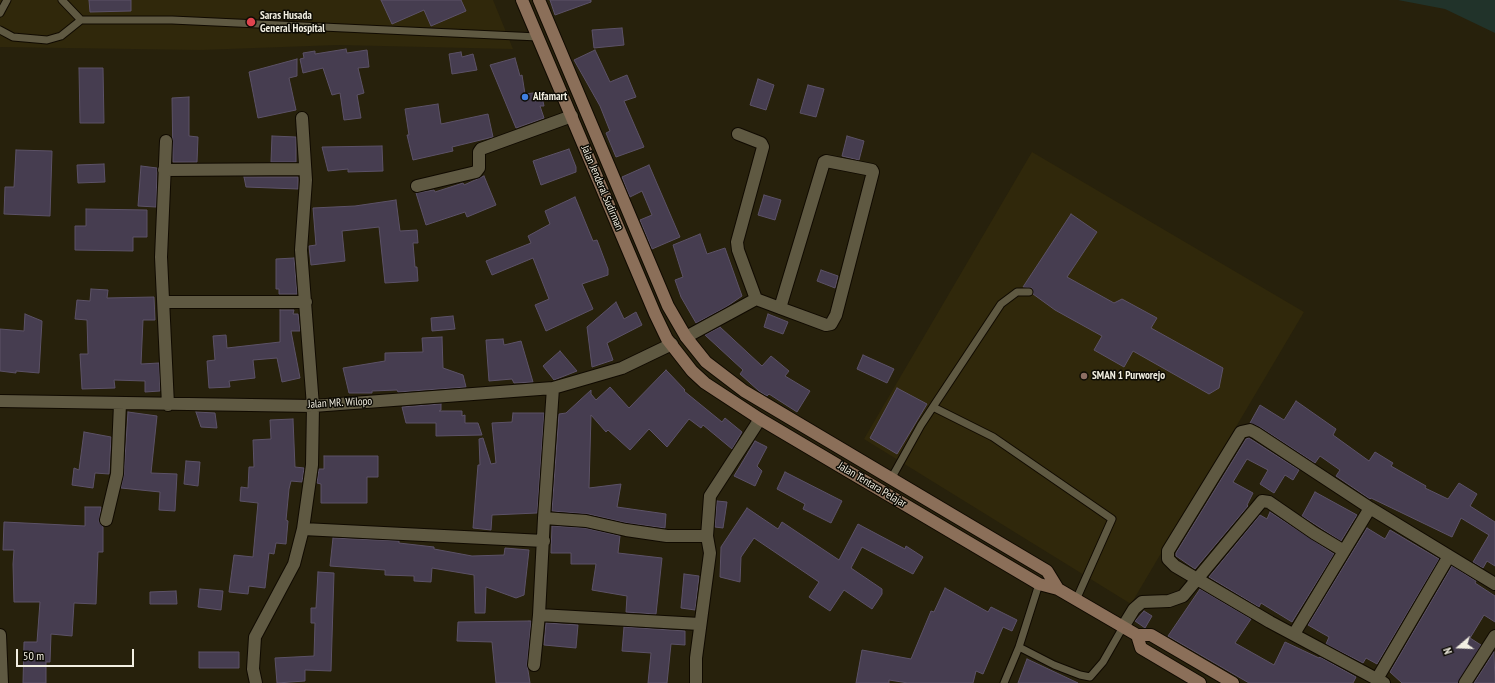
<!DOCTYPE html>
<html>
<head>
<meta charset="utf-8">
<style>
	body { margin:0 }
	#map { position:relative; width:1495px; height:683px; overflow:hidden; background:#27210c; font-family:"PT Sans Narrow",sans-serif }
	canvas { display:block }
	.north { position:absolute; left:1439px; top:627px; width:40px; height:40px; -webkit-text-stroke:3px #0d0b04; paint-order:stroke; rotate:251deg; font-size:11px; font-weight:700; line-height:16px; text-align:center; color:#f2efe2 }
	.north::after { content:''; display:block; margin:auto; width:14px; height:18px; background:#f2efe2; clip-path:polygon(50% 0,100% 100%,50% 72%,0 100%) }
	.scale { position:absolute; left:16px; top:649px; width:118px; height:18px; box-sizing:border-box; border:2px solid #f2efe2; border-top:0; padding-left:5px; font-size:12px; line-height:14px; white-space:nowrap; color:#f2efe2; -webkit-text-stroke:3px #0d0b04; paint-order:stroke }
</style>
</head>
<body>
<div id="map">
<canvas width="1495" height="683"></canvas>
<div class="north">N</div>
<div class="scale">50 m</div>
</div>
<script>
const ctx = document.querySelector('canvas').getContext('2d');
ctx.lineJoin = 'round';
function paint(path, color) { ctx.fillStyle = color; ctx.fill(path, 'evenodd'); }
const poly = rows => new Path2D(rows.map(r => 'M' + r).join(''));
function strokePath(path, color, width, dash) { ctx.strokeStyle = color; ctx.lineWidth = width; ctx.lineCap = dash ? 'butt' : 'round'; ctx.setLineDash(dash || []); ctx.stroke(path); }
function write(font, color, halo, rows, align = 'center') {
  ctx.font = font + ' "PT Sans Narrow",sans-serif'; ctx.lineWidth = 3; ctx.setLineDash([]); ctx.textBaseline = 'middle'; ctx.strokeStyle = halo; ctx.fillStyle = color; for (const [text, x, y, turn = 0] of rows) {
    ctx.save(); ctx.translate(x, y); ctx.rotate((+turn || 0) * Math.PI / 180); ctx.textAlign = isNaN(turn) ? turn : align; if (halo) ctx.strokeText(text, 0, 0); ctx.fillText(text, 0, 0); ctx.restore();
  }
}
paint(poly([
	[0,0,493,0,513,49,338,45,200,50,0,47],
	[1032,152,1304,312,1131,604,864,439]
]), '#30280b');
paint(poly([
	[1398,0,1495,0,1495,33,1445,9]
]), '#21332a');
const building = poly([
	[89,0,131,0,131,11,90,12,89,0],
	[381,0,461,0,466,11,431,26,424,10,392,24,381,0],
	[550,0,591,0,591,2,555,15,550,0],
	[622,28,624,45,594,48,592,30,622,28],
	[346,49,347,53,367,50,369,67,358,68,364,93,357,95,361,118,344,120,340,93,332,95,323,68,303,73,300,59,304,58,303,53,315,51,315,54,346,49],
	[595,50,610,82,627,75,636,97,624,101,644,147,616,157,606,133,610,131,600,106,574,60,595,50],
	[461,52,462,57,473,54,477,70,452,74,449,54,461,52],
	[515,58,520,76,522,75,525,94,541,92,544,106,540,106,544,118,516,128,490,65,515,58],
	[297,59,297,76,289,78,296,110,258,118,249,72,297,59],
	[79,68,103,68,104,123,80,123,79,68],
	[758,79,774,85,766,110,750,105,758,79],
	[808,85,824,89,816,117,800,113,808,85],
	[189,97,189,136,198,137,197,162,173,162,172,98,189,97],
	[438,104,441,124,488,114,493,137,452,147,453,151,413,160,407,135,409,135,405,109,438,104],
	[272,136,296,137,296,162,271,162,272,136],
	[847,136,864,141,859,160,842,156,847,136],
	[382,146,383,171,348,172,348,169,328,171,322,147,382,146],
	[569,149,576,167,576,172,541,185,533,161,569,149],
	[16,150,52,151,50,216,4,214,5,187,14,187,16,150],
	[104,164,105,182,78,183,77,165,104,164],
	[649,165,680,237,652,249,640,220,652,215,642,191,630,197,622,177,649,165],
	[141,166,157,168,156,207,138,206,141,166],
	[484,176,496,205,467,217,465,212,426,225,416,193,434,190,435,192,463,183,464,185,484,176],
	[244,177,298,177,298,189,246,187,244,177],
	[764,195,781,200,775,220,758,215,764,195],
	[575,197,593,241,597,240,608,269,608,275,582,284,593,309,546,331,535,305,549,299,533,258,492,275,486,261,531,243,528,236,550,224,545,211,575,197],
	[396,200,400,231,417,230,418,243,413,243,415,267,417,267,418,281,385,283,379,227,342,231,345,261,311,265,309,246,316,245,313,208,355,206,396,200],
	[86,209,147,210,147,237,133,237,133,251,75,250,75,226,86,226,86,209],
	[1071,214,1097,232,1067,277,1114,303,1122,299,1157,318,1151,328,1223,368,1219,388,1209,394,1133,351,1124,367,1094,350,1102,336,1055,310,1033,294,1032,288,1023,287,1071,214],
	[700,234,707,254,725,248,742,296,726,307,696,323,681,297,675,280,683,277,673,245,700,234],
	[294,258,297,294,279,294,279,289,276,289,276,259,294,258],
	[821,270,838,276,835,288,817,281,821,270],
	[91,289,108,290,107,298,154,297,155,320,143,320,141,364,159,363,160,391,145,392,145,381,114,380,115,388,82,389,80,354,88,354,87,320,75,319,77,300,90,301,91,289],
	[616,302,624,319,636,312,642,325,607,343,613,360,592,367,587,327,616,302],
	[280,310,294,310,293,314,298,314,300,331,291,331,300,378,282,382,277,358,253,360,255,378,229,381,230,387,209,388,207,361,215,360,213,336,226,335,227,348,280,342,280,310],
	[25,314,42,321,39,373,16,371,16,373,0,371,0,329,24,331,25,314],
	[768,314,788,322,783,334,764,327,768,314],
	[453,316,455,329,432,331,431,318,453,316],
	[720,327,762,366,771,356,789,371,785,376,810,391,797,412,769,394,767,396,759,391,740,374,743,370,705,335,720,327],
	[442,337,443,368,463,375,466,387,398,392,397,390,372,391,372,393,349,393,343,368,385,361,385,353,423,352,422,338,442,337],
	[503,339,504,345,521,341,533,382,514,383,512,379,489,381,486,340,503,339],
	[560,351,577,371,554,380,543,366,560,351],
	[863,355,894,369,887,383,857,369,863,355],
	[666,370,685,390,684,391,722,422,725,418,742,432,732,449,703,425,701,428,689,419,667,447,649,429,630,450,608,430,606,432,591,415,589,488,621,484,617,507,666,514,665,528,627,523,588,514,552,511,559,414,566,413,591,390,591,394,596,400,610,387,629,408,666,370],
	[897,388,927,404,897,454,870,438,897,388],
	[1296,401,1336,429,1333,435,1369,461,1375,452,1393,463,1391,466,1426,486,1425,488,1448,499,1459,483,1477,494,1470,506,1495,522,1495,566,1487,561,1483,568,1473,562,1489,535,1461,518,1452,537,1371,498,1370,499,1336,476,1340,470,1320,456,1315,463,1260,427,1250,423,1260,405,1284,420,1296,401],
	[441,404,441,410,439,411,462,411,462,416,465,415,465,423,478,423,482,435,436,436,436,423,406,423,402,407,441,404],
	[128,412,157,416,151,473,177,474,175,511,159,510,160,492,121,488,124,474,128,412],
	[196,412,215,413,217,428,201,427,196,412],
	[513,413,544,413,537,513,492,515,491,530,473,528,478,465,480,465,479,439,483,438,491,464,496,463,492,423,512,422,513,413],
	[293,419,295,467,304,468,302,482,291,481,289,489,286,520,288,521,286,544,276,543,274,554,269,553,265,588,249,586,248,594,229,592,234,555,253,557,258,503,240,501,241,487,248,488,249,467,254,467,253,440,271,439,270,420,293,419],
	[84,432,111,437,109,474,95,473,93,488,72,485,74,468,79,470,84,432],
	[1249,438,1299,470,1293,480,1285,475,1274,493,1260,484,1268,470,1247,459,1233,482,1253,493,1247,505,1248,506,1195,569,1176,556,1176,553,1246,439,1249,438],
	[755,441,767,447,757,466,762,471,755,486,734,476,755,441],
	[324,456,378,456,378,477,367,477,367,503,321,503,321,484,317,483,319,469,324,469,324,456],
	[186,461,200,462,198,486,184,484,186,461],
	[785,472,842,501,831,523,803,509,805,504,777,489,785,472],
	[1315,492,1357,515,1341,541,1302,516,1315,492],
	[717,501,727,502,723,528,715,527,717,501],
	[85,507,101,507,99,522,103,527,103,552,98,552,96,604,74,603,72,636,51,634,50,662,46,662,46,683,23,683,24,642,37,642,40,602,14,602,13,564,14,550,3,550,4,522,85,526,85,507],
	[747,508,778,529,782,522,839,560,858,524,905,549,906,546,923,557,913,574,862,547,851,568,882,589,882,594,872,609,844,590,830,611,809,597,819,582,754,538,741,557,740,582,720,577,721,547,747,508],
	[1270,512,1334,554,1292,622,1261,603,1259,607,1209,577,1260,515,1267,519,1270,512],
	[552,526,585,528,620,536,618,553,662,558,656,614,626,612,627,596,592,590,596,564,571,564,571,553,551,553,552,526],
	[1367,528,1385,539,1390,530,1439,559,1377,664,1366,658,1363,663,1326,644,1329,637,1308,625,1367,528],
	[333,538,399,541,399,543,434,547,434,549,472,556,504,555,505,548,529,550,524,595,516,598,486,587,485,613,475,613,474,575,432,568,431,582,414,581,414,576,385,575,385,570,330,566,333,538],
	[1452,566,1476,581,1475,583,1495,596,1495,622,1484,615,1470,638,1481,645,1458,683,1402,683,1390,672,1452,566],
	[318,572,334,573,331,671,305,670,305,681,277,683,275,658,314,656,315,623,311,623,311,608,316,608,318,572],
	[684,574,699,576,695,610,681,608,684,574],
	[945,588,988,612,991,607,1017,620,1012,631,1003,627,983,674,976,671,973,683,908,683,889,680,889,683,856,683,862,650,911,659,931,611,934,612,945,588],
	[200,589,223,591,221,610,198,607,200,589],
	[1200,589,1251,619,1235,643,1274,665,1285,642,1319,658,1320,657,1356,677,1353,683,1249,683,1168,636,1200,589],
	[176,591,177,604,150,604,150,592,176,591],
	[1144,611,1152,616,1145,628,1135,621,1144,611],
	[529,621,531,621,527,664,530,683,496,683,492,642,457,641,458,622,529,621],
	[546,623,578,625,576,648,544,645,546,623],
	[624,627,685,631,685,645,671,644,667,683,648,683,651,653,622,651,624,627],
	[199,652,239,652,239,668,199,668,199,652],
	[1494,652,1495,683,1474,683,1494,652],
	[1027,659,1078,683,1018,683,1027,659]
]);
paint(building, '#463d50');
strokePath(building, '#5c5267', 1);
const lane = poly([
	[62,0,81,20,172,20,538,37],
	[0,13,7,0],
	[0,30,13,37,47,40,61,36,81,20],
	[933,407,993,437,1112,519,1076,600],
	[891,479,921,425,1001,304,1017,292,1029,292],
	[1019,647,1039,584],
	[1004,683,1019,647,1054,665,1080,675,1090,677,1103,662,1123,627]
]);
const street = poly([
	[738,134,761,143,763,147,737,242,738,250,756,299],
	[166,141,161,257,168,405],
	[164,170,305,169],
	[417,186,476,172,479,168,479,152,481,149,572,116],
	[164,302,306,302],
	[686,337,756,299,780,308,826,325,831,324,836,315,873,172,872,170,826,161,824,162,780,308],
	[0,401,313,406,553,388,622,368,672,344],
	[544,518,586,521,626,530,667,536,707,536],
	[106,520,117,474,120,404],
	[303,529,544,541],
	[539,615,700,624],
	[1123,627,1134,609,1142,602,1169,601,1183,596,1262,501,1269,502,1314,533,1344,551],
	[1294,634,1370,508],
	[0,635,2,683],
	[534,665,539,615,544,518,553,388],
	[1377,679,1449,556],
	[256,683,253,669,255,637,294,564,303,529,312,465,313,406,301,250,306,180,302,118],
	[696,683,696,658,710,553,707,536,710,496,760,419],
	[1384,683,1270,622,1175,566,1168,559,1168,551,1241,432,1250,430,1256,433,1370,508,1495,584],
	[1465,683,1495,636]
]);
const secondary = poly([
	[522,0,655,314,667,339,692,371,705,383,760,419,1039,584,1058,589,1137,635,1151,635,1233,683],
	[539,0,668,306,686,337,706,362,744,391,1047,571,1058,589],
	[1137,635,1141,648,1200,683]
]);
strokePath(lane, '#100a00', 9);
strokePath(street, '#100a00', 14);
strokePath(secondary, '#100a00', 14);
strokePath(lane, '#5f5942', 7);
strokePath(street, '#5f5942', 12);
strokePath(secondary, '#8b6f59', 12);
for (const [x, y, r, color] of [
	[251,22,5,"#e0444e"],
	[525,97,4,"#3f7fe0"],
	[1084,376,4,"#8d6e63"]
]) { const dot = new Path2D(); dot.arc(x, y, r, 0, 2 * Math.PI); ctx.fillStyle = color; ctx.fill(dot); strokePath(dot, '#0d0b04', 1.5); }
write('bold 11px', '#f2efe2', '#0d0b04', [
	["Saras Husada",260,16],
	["General Hospital",260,29],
	["Alfamart",533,97],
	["SMAN 1 Purworejo",1092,376]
], 'left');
write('11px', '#f2efe2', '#0d0b04', [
	["Jalan Jenderal Sudirman",602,188,67],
	["Jalan MR. Wilopo",340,403,-3],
	["Jalan Tentara Pelajar",872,485,31]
]);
</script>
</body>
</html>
